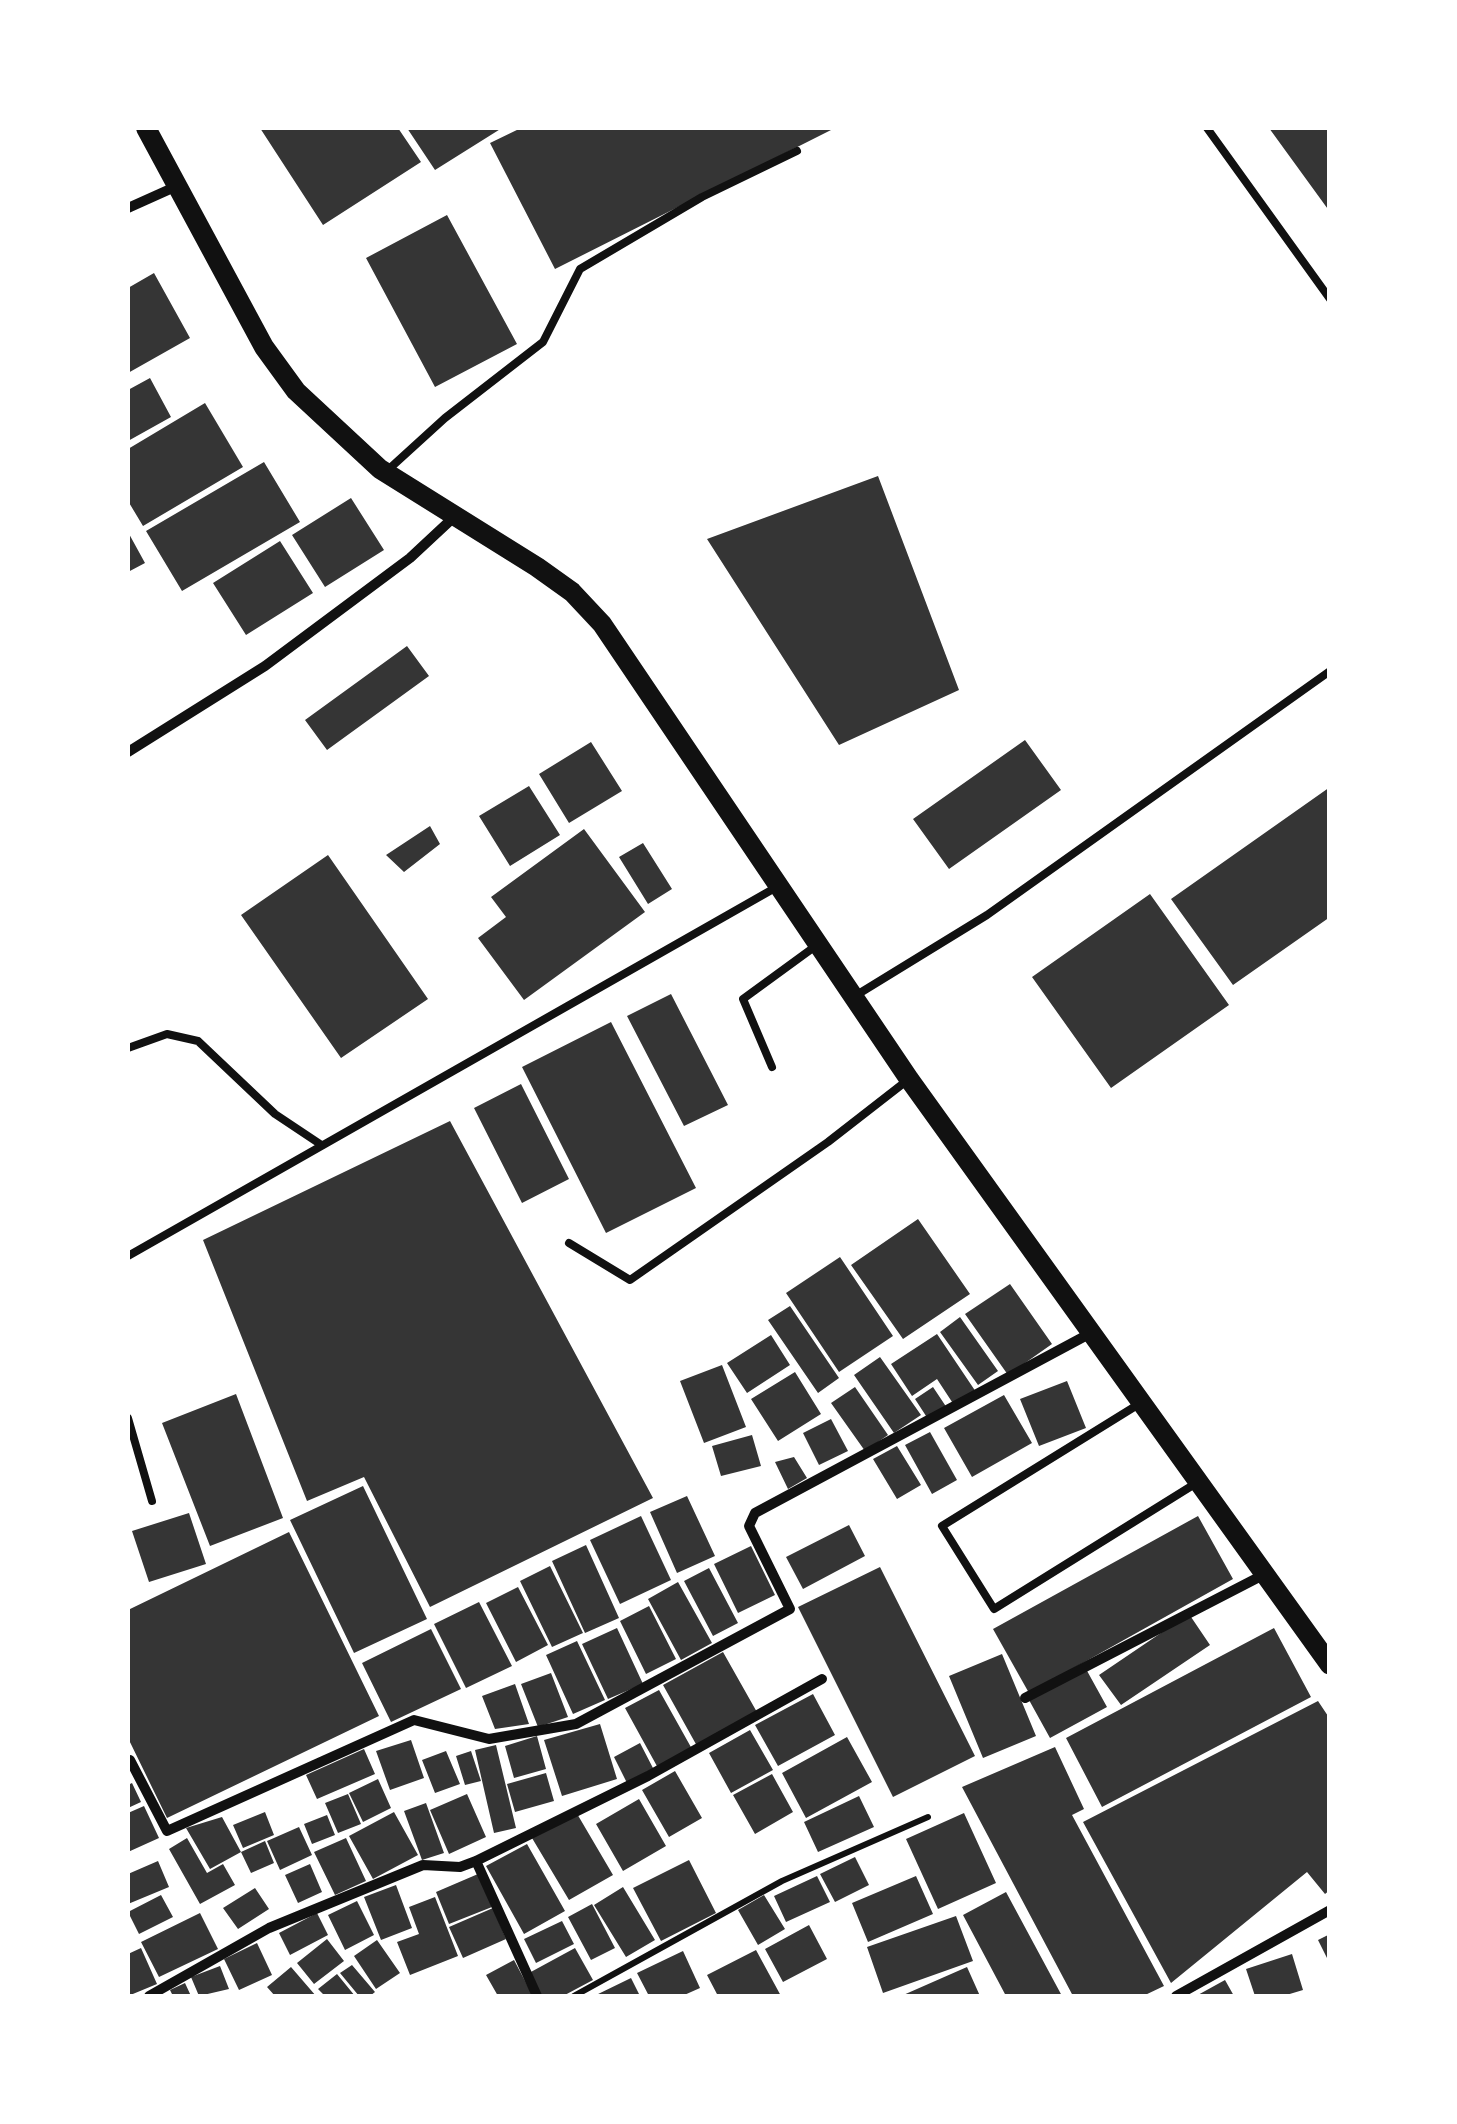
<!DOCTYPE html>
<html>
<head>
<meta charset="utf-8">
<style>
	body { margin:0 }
	#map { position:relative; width:1457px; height:2124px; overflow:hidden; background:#fff; font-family:Karla,sans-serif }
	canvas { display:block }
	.frame { position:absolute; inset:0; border:130px solid #fff; pointer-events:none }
</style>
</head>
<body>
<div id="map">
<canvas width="1457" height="2124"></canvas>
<div class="frame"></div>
</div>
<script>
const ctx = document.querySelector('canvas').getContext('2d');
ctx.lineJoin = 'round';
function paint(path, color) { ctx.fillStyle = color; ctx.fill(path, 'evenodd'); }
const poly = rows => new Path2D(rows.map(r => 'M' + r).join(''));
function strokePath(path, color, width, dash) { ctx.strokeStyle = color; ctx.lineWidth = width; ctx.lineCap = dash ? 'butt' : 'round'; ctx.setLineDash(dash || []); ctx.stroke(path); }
paint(poly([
	[260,128,398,128,421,162,323,225],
	[407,128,502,128,435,170],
	[521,128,835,128,555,269,490,143],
	[1269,128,1330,128,1330,212],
	[447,215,517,344,435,387,366,258],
	[154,273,190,338,128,373,128,288],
	[150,378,171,417,128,441,128,390],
	[205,403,243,467,143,526,128,501,128,449],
	[264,462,300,522,182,591,146,531],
	[878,476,959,690,839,745,707,539],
	[351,498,384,550,325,587,292,535],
	[128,532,145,563,128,572],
	[280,541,313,593,246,635,213,583],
	[407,646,429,676,327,750,305,720],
	[1025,740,1061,790,949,869,913,819],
	[591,742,622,791,569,823,539,774],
	[529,786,560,835,510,866,479,816],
	[1330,787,1330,917,1233,985,1171,899],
	[430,826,440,844,404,872,386,855],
	[584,829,645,912,524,1000,478,938,506,917,491,897],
	[643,843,672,889,648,904,619,857],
	[328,855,428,999,341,1058,241,915],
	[1150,894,1229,1005,1111,1088,1032,977],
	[671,994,728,1105,684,1126,627,1016],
	[611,1022,696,1188,606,1233,522,1067],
	[521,1084,569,1179,522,1203,474,1108],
	[450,1121,653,1498,430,1607,364,1477,307,1501,203,1240],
	[918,1219,970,1294,903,1339,851,1265],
	[840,1257,893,1336,839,1372,786,1293],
	[1010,1284,1052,1344,1008,1375,965,1314],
	[790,1306,839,1378,818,1393,768,1320],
	[960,1317,998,1371,978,1385,940,1332],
	[937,1334,976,1392,954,1405,937,1379,912,1396,891,1364],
	[771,1335,790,1365,747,1393,727,1363],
	[880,1357,921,1415,894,1433,854,1375],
	[722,1365,746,1427,704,1443,680,1381],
	[795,1372,821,1414,778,1441,751,1399],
	[1067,1381,1086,1428,1039,1446,1020,1399],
	[855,1387,888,1435,865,1451,831,1403],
	[933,1387,947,1408,928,1419,915,1399],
	[236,1394,283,1518,210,1546,162,1423],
	[1004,1395,1032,1443,972,1477,944,1428],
	[831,1419,848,1451,819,1465,803,1433],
	[930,1432,957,1480,932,1494,905,1445],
	[752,1435,761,1466,721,1476,712,1446],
	[897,1446,921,1485,897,1499,873,1459],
	[794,1457,807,1478,788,1489,775,1462],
	[363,1486,427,1619,354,1653,290,1520],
	[687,1496,715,1556,677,1573,650,1512],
	[189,1513,206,1564,149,1582,132,1531],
	[641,1516,671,1580,620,1604,590,1540],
	[1198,1516,1233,1579,1029,1693,993,1629],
	[849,1525,865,1556,803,1589,786,1557],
	[289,1532,379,1716,167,1818,128,1738,128,1610],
	[586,1545,619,1618,585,1633,552,1561],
	[751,1546,775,1595,738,1613,714,1564],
	[550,1566,583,1633,552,1647,520,1581],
	[880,1567,975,1756,893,1797,798,1607],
	[709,1568,738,1623,713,1636,684,1581],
	[678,1582,712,1643,681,1660,648,1599],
	[518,1587,548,1645,516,1662,486,1603],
	[479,1602,512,1666,466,1688,434,1624],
	[649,1606,676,1659,646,1674,620,1621],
	[1189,1614,1210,1645,1121,1705,1099,1675],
	[617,1628,643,1684,608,1699,582,1644],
	[1274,1628,1311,1697,1102,1807,1066,1738],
	[431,1629,461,1689,391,1722,362,1663],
	[577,1641,605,1700,573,1714,546,1655],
	[723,1652,758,1714,697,1746,663,1685],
	[1002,1654,1036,1736,983,1758,949,1676],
	[1086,1669,1107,1707,1050,1738,1029,1700],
	[551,1673,568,1717,538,1727,521,1684],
	[515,1684,529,1724,495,1729,482,1696],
	[659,1690,692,1749,658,1768,625,1708],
	[813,1694,835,1735,778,1766,755,1725],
	[1318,1701,1330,1719,1330,1890,1325,1894,1307,1872,1171,1983,1083,1822],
	[600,1724,617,1779,562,1796,544,1740],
	[750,1730,773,1770,731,1793,709,1753],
	[537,1736,546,1769,514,1778,505,1746],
	[847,1737,872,1782,806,1818,782,1773],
	[411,1740,424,1778,390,1790,376,1751],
	[640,1743,654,1770,627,1783,614,1757],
	[496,1745,516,1828,494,1833,475,1750],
	[1055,1747,1084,1809,1072,1815,1164,1986,1143,1996,1073,1996,962,1787],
	[364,1749,375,1774,317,1799,306,1775],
	[446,1751,460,1784,435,1793,422,1760],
	[471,1751,481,1781,465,1785,456,1756],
	[675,1771,702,1818,669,1837,642,1790],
	[546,1773,554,1801,515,1812,507,1784],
	[772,1774,793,1812,755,1834,733,1795],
	[378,1779,391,1808,363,1822,349,1793],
	[132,1783,141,1802,128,1808,128,1785],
	[348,1794,361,1824,338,1833,325,1803],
	[467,1794,486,1837,449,1854,430,1810],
	[859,1796,874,1827,818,1852,804,1822],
	[639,1799,666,1846,623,1871,596,1824],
	[426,1803,444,1853,422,1860,404,1811],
	[144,1806,159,1838,128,1852,128,1813],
	[265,1812,274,1835,243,1848,233,1825],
	[394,1812,418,1855,373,1879,349,1836],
	[576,1812,613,1875,569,1900,532,1838],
	[964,1813,996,1883,938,1909,906,1839],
	[327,1815,335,1835,312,1844,304,1824],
	[222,1817,241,1852,210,1869,186,1828],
	[299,1827,312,1855,280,1870,267,1841],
	[187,1838,207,1873,223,1864,235,1885,200,1904,169,1849],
	[346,1838,366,1881,335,1895,314,1852],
	[265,1841,274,1863,251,1873,241,1852],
	[527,1844,565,1911,524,1934,486,1866],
	[855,1857,869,1885,835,1902,820,1874],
	[689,1860,716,1913,661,1941,633,1888],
	[158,1861,169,1887,128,1904,128,1874],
	[310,1864,322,1892,298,1903,285,1875],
	[478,1874,492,1907,449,1924,436,1892],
	[817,1876,830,1902,786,1922,774,1896],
	[916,1876,933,1914,868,1942,852,1903],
	[396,1885,412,1928,381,1940,364,1897],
	[623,1887,655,1940,626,1957,594,1905],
	[255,1888,269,1909,238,1929,223,1908],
	[1006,1892,1062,1996,1006,1996,963,1915],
	[161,1895,173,1917,139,1934,128,1912],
	[764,1895,785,1929,758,1945,738,1910],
	[435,1897,458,1956,410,1975,397,1942,419,1934,409,1907],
	[357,1901,374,1935,345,1950,328,1915],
	[592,1904,615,1948,591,1960,568,1917],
	[493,1908,506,1939,463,1958,449,1927],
	[200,1913,218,1949,159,1977,141,1942],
	[317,1913,328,1935,290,1955,279,1933],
	[956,1916,973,1961,883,1993,867,1947],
	[562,1921,574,1944,536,1963,524,1939],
	[809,1925,827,1959,783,1982,765,1949],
	[1330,1934,1330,1964,1318,1940],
	[327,1939,344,1961,314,1984,297,1963],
	[377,1940,400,1973,376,1989,354,1956],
	[257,1943,272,1975,239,1990,224,1959],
	[141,1948,157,1984,128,1996,128,1954],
	[575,1948,593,1980,563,1996,541,1996,529,1973],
	[756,1950,781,1996,718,1996,707,1975],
	[683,1951,700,1988,682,1996,649,1996,637,1973],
	[1292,1954,1303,1990,1283,1996,1255,1996,1246,1969],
	[514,1960,533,1996,498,1996,486,1975],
	[352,1965,375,1992,370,1996,359,1996,340,1973],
	[220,1966,229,1989,199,1996,191,1977],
	[291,1967,316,1996,275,1996,267,1987],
	[967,1967,980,1996,901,1996],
	[337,1974,355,1996,325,1996,318,1989],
	[631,1978,640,1996,594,1996],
	[1225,1980,1234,1996,1196,1996],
	[185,1983,191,1996,173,1996,170,1990]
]), '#353535');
strokePath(poly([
	[574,1996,782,1881,928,1817]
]), '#111', 6);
strokePath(poly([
	[1207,128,1330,299],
	[389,469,445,418,543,342,580,269,702,197,797,151],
	[855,996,987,915,1330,671],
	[128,1048,167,1034,198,1041,275,1114,320,1144],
	[772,1067,743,999,817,945],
	[569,1243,630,1280,828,1142,909,1079],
	[128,1256,775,888],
	[1139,1404,942,1526,994,1609,1198,1482],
	[128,1418,152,1501]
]), '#111', 8);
strokePath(poly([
	[128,208,177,186],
	[128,752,265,666,410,558,454,517],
	[1025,1698,1265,1574],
	[130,1760,167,1831,414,1720,489,1739,576,1724,790,1609,749,1526,755,1513,1089,1334],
	[476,1861,537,1996],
	[149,1996,269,1928,423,1865,460,1867,476,1861,648,1776,822,1679],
	[1176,1996,1330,1910]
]), '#111', 10);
strokePath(poly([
	[146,128,264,347,296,391,380,469,537,567,572,592,602,624,909,1079,1330,1665]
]), '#111', 20);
</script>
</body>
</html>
